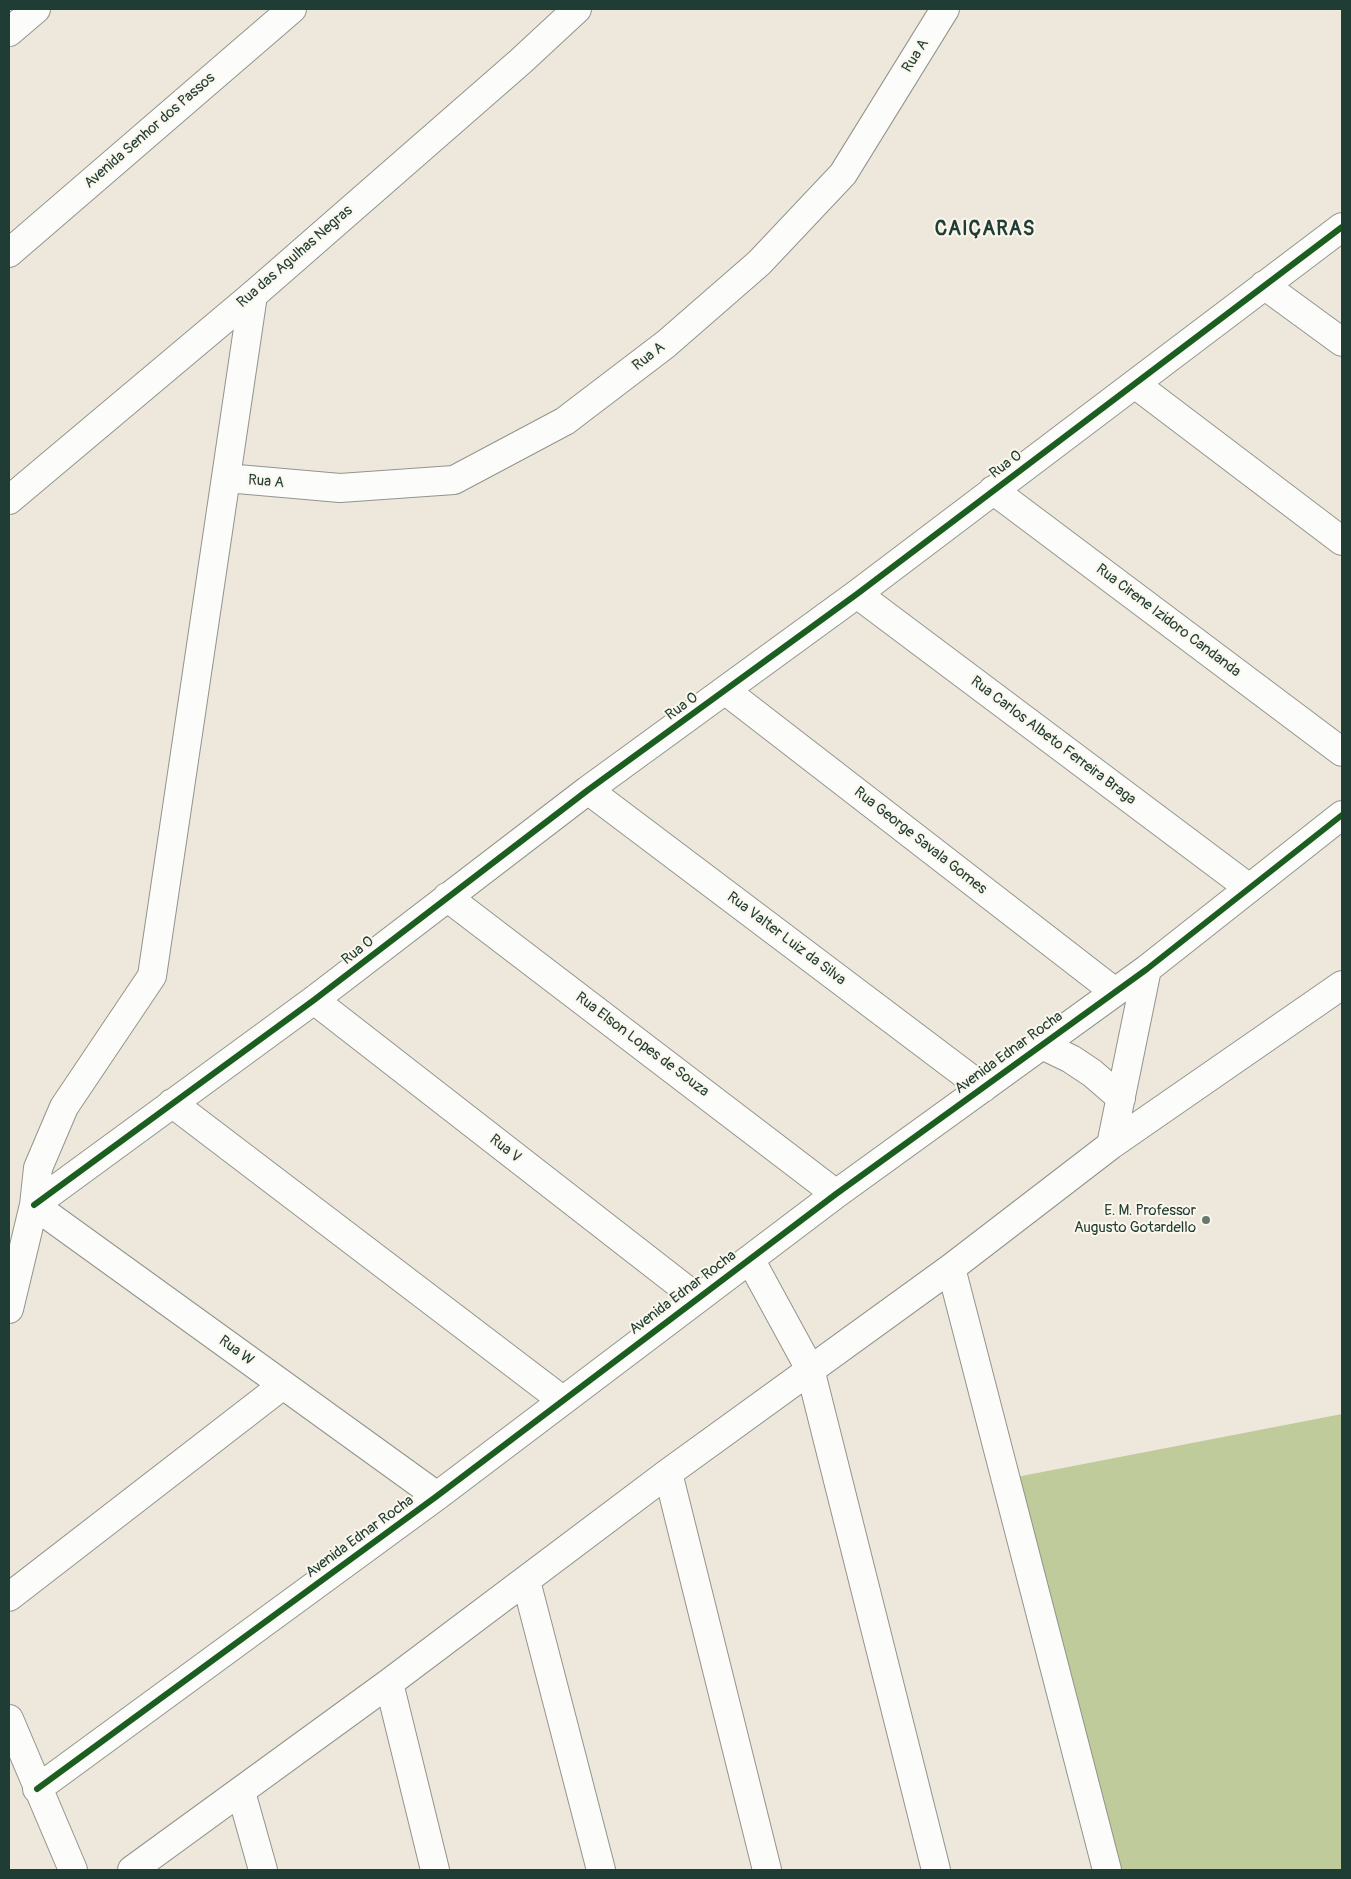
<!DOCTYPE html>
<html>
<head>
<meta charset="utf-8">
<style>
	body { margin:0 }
	#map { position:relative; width:1351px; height:1879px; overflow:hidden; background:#eee8dc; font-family:Pangolin,sans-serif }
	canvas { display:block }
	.frame { position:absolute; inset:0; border:10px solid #1f3d34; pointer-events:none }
</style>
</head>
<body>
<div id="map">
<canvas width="1351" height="1879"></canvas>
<div class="frame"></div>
</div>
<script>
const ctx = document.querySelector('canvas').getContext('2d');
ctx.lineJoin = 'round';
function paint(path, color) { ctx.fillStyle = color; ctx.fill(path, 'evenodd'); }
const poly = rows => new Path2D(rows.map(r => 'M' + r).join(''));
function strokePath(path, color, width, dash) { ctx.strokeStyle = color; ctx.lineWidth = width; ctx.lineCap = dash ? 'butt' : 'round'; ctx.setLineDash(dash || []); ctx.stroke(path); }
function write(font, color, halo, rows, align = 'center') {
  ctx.font = font + ' Pangolin,sans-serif'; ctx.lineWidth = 4; ctx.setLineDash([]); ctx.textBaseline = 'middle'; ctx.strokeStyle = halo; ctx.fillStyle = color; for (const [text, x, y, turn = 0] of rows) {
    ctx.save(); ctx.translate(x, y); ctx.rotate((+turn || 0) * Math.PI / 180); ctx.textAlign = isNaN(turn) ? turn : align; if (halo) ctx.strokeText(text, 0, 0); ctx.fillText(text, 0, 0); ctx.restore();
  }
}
paint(poly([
	[1342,1414,1342,1870,1107,1870,1006,1479]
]), '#bfcb9b');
const minor = poly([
	[9,32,36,9],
	[9,253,292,9],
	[1264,285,1342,342],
	[1135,384,1342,541],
	[226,478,340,488,454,480,565,421,666,344,759,263,843,174,945,9],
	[993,490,1342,752],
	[857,594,1249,888],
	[726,691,1115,992],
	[588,790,983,1088],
	[447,897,836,1194],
	[314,1000,697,1298],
	[1042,1045,1071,1059,1092,1073,1121,1098],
	[172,1103,562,1400],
	[1111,1145,1147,969],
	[34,1205,314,1000,588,790,857,594,1342,227],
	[34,1205,437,1496],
	[750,1259,810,1369,936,1870],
	[951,1268,1107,1870],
	[9,1309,34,1205,38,1168,64,1107,152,976,253,295],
	[668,1473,767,1870],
	[526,1581,601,1870],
	[9,1597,283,1385],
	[389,1683,435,1870],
	[9,1719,73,1870],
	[37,1789,437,1496,836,1194,1147,969,1342,815],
	[241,1792,263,1870],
	[132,1870,389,1683,668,1473,951,1268,1111,1145,1342,985]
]);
const tertiary = poly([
	[9,500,253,295,521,61,577,9]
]);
strokePath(minor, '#92948c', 30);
strokePath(tertiary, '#92948c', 30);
strokePath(minor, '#fcfcfa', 28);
strokePath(tertiary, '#fcfcfa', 28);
strokePath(poly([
	[34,1205,314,1000,588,790,857,594,1342,227],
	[37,1789,437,1496,836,1194,1147,969,1342,815]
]), '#1b5e20', 6);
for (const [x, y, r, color] of [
	[1206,1220,5,"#67796f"]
]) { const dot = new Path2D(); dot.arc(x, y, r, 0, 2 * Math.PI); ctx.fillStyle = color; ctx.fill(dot); strokePath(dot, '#fbf7ec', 2); }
write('15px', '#1f3d34', '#fbf7ec', [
	["Rua A",916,56,-58],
	["Avenida Senhor dos Passos",150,131,-41],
	["Rua das Agulhas Negras",295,257,-41],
	["Rua A",649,357,-38],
	["Rua O",1006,465,-37],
	["Rua A",266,482,5],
	["Rua Cirene Izidoro Candanda",1168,621,37],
	["Rua O",682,707,-36],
	["Rua Carlos Albeto Ferreira Braga",1053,741,37],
	["Rua George Savala Gomes",920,841,38],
	["Rua Valter Luiz da Silva",786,939,37],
	["Rua O",358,951,-38],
	["Rua Elson Lopes de Souza",642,1045,37],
	["Avenida Ednar Rocha",1009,1053,-36],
	["Rua V",505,1149,38],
	["Avenida Ednar Rocha",683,1293,-37],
	["Rua W",236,1351,36],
	["Avenida Ednar Rocha",360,1537,-36]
]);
write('15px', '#1f3d34', '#fbf7ec', [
	["E. M. Professor",1196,1211],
	["Augusto Gotardello",1196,1228]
], 'right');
ctx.letterSpacing = '1px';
write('bold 20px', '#1f3d34', '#fbf7ec', [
	["CAIÇARAS",985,230]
]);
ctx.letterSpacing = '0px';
</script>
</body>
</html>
